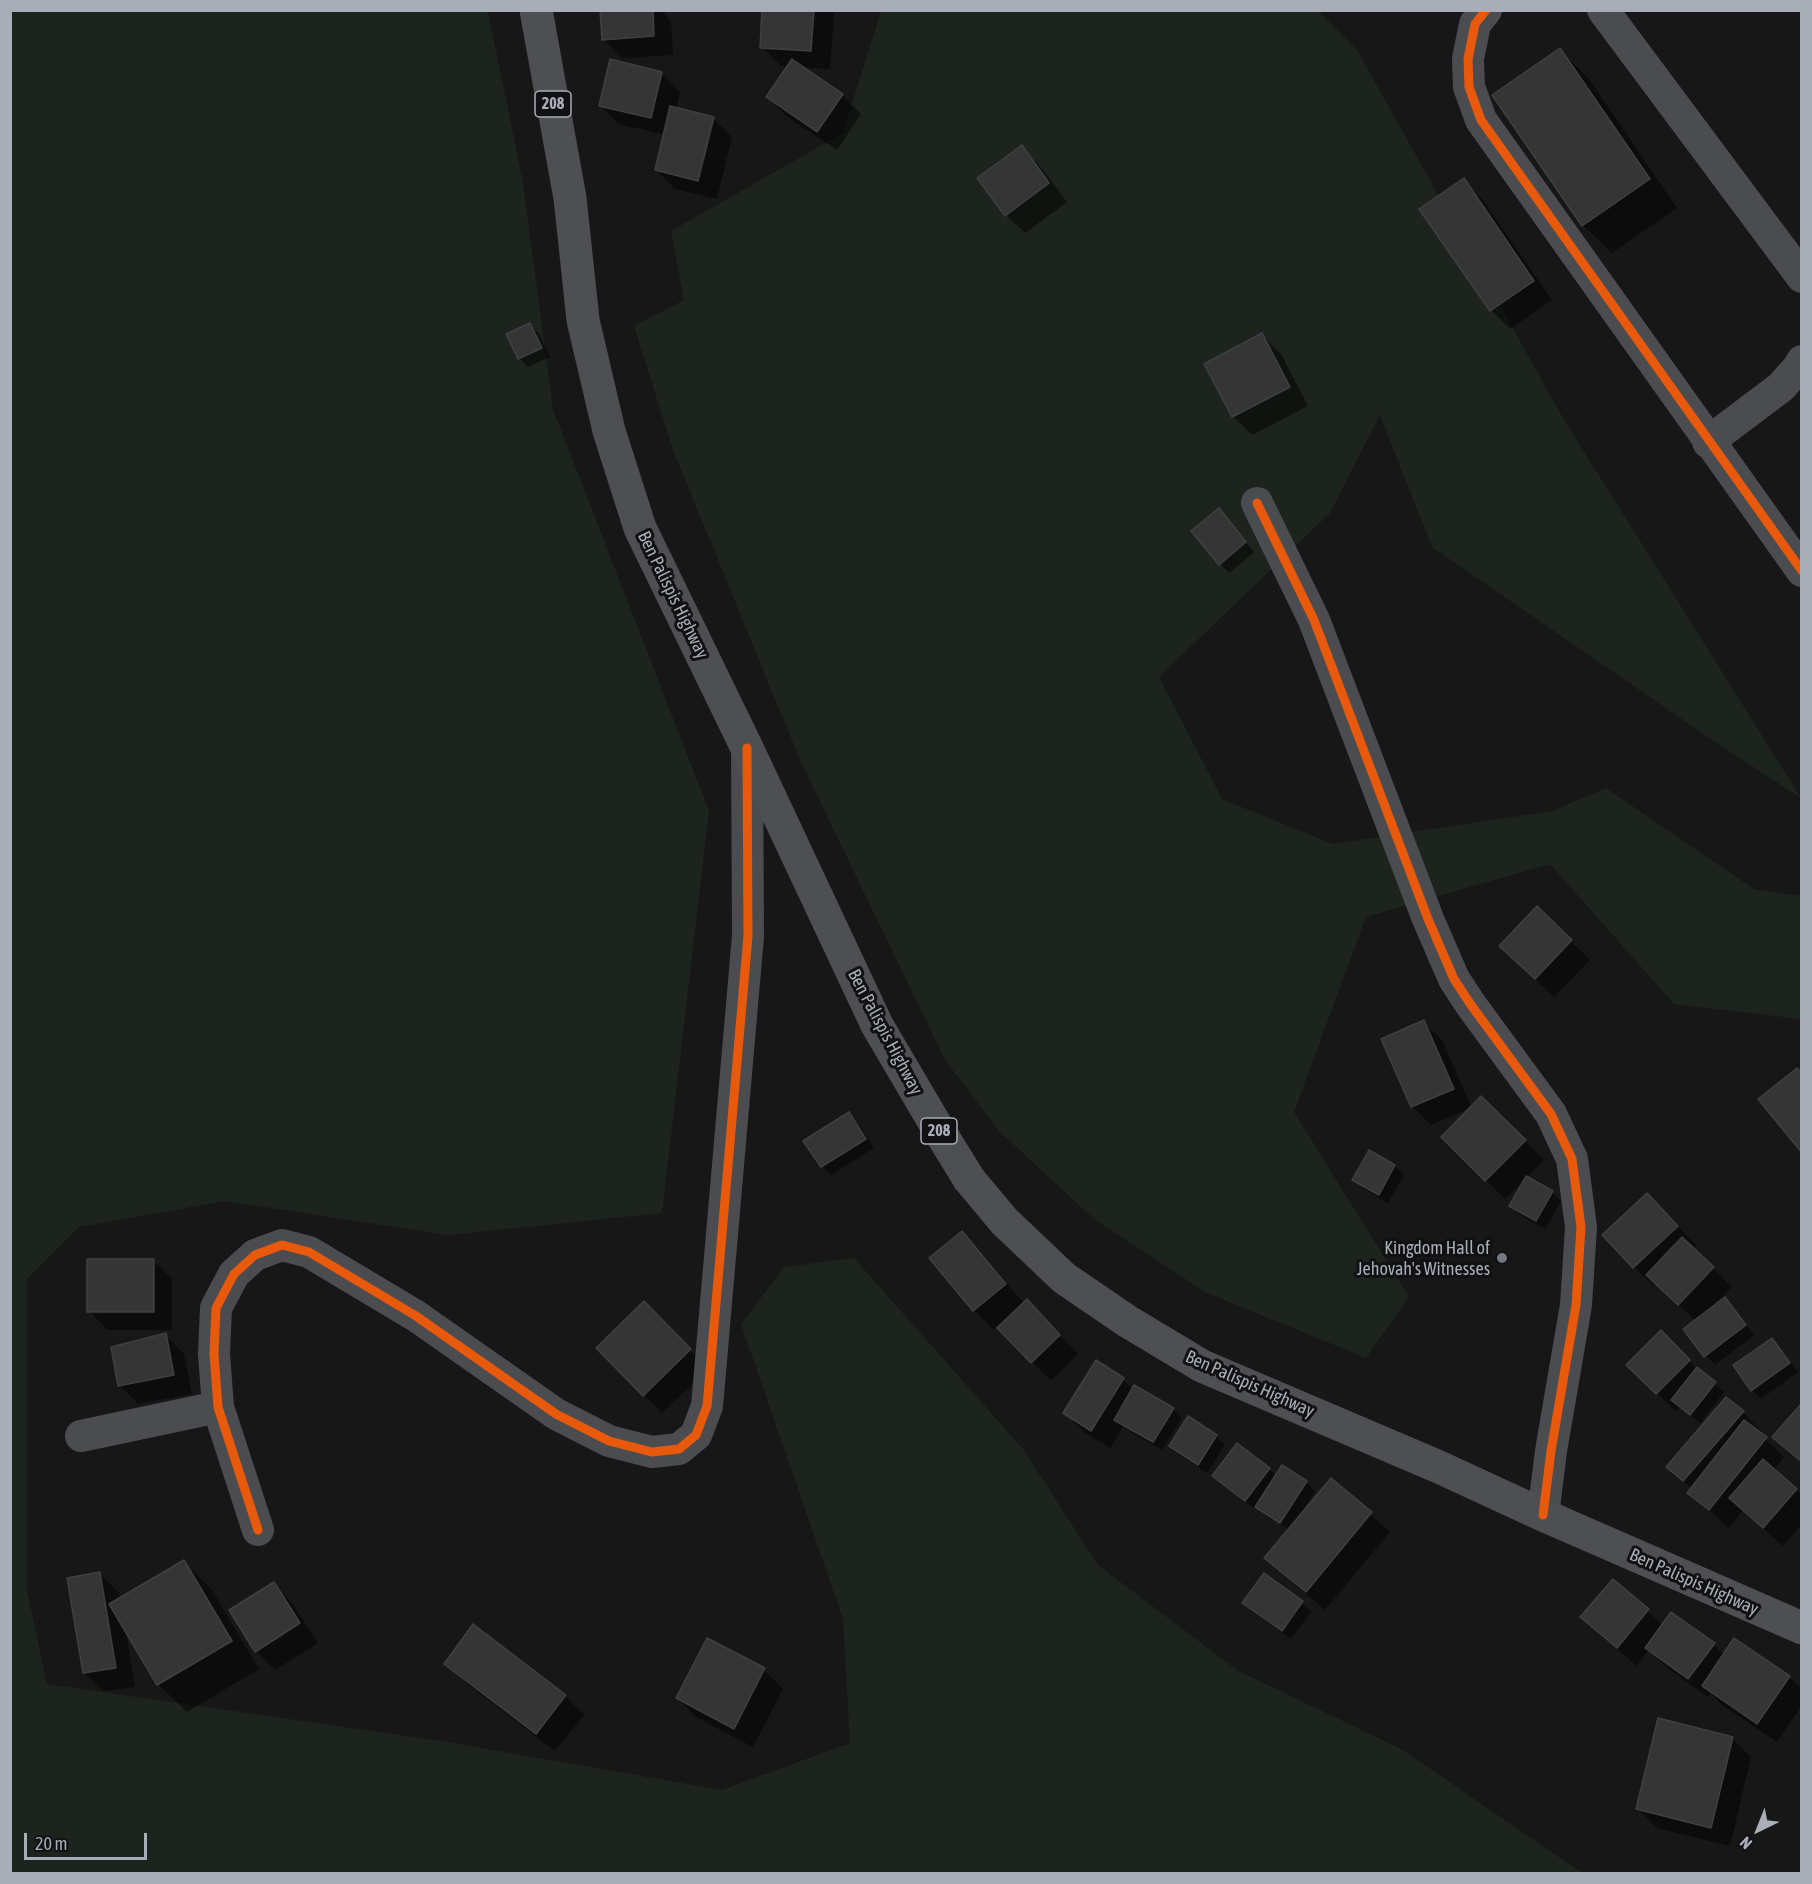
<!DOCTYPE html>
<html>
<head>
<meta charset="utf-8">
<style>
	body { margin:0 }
	#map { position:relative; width:1812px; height:1884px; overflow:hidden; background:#171717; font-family:"Asap Condensed",sans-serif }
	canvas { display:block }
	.frame { position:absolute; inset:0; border:12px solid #a8adb8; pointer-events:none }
	.north { position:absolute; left:1728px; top:1800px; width:60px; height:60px; -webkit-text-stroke:4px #111113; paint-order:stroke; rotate:223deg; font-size:16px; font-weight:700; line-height:24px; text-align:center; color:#a8adb8 }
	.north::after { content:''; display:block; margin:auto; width:21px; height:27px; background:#a8adb8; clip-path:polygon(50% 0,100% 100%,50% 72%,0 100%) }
	.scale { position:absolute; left:24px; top:1833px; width:123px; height:27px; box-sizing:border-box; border:3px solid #a8adb8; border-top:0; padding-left:8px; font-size:18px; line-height:21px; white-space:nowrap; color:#a8adb8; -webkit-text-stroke:4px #111113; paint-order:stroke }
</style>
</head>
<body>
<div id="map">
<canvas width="1812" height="1884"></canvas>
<div class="frame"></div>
<div class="north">N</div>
<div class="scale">20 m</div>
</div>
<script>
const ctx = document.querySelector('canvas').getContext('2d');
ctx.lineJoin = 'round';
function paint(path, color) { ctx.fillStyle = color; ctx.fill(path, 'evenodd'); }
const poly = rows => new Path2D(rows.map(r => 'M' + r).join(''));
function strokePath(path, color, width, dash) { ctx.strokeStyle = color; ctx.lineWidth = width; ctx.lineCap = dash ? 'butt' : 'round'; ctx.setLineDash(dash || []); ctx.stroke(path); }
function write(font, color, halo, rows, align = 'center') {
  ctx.font = font + ' "Asap Condensed",sans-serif'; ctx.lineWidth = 6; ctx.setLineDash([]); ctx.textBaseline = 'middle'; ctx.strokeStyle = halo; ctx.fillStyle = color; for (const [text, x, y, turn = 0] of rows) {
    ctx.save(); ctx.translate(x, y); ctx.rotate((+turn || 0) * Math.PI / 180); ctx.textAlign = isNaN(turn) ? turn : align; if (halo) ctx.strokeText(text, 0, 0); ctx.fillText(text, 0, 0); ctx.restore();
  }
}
paint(poly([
	[11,11,488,11,523,183,553,409,709,811,662,1213,448,1235,225,1201,79,1227,27,1279,27,1591,47,1684,447,1742,722,1790,850,1743,843,1619,741,1324,784,1267,854,1258,1023,1449,1098,1565,1237,1670,1403,1750,1582,1873,11,1874],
	[881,11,1318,11,1357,50,1563,418,1801,798,1715,742,1432,547,1380,415,1330,513,1159,677,1222,799,1333,844,1552,811,1606,788,1754,889,1801,896,1801,1019,1674,1004,1550,864,1366,917,1294,1112,1409,1297,1366,1358,1205,1292,1094,1219,999,1131,945,1060,800,760,673,450,634,326,684,300,671,231,843,133]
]), '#1d241e');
paint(poly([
	[601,10,661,10,671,21,673,55,622,58,603,39],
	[764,10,830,10,834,14,830,69,802,68,842,95,861,114,837,150,786,116,768,97,788,67,781,66,762,47],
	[1560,50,1588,78,1677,208,1612,253,1583,225],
	[661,73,680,92,676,109,713,118,732,137,717,199,675,189,656,170,665,135,619,124,600,105],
	[1022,147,1040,166,1067,202,1025,233,1006,215],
	[1464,180,1482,199,1552,300,1510,329,1491,310],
	[530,325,539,334,550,357,528,367,519,358],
	[1262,335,1281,354,1308,406,1252,435,1233,416],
	[1219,510,1254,552,1229,573,1220,564],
	[1538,908,1590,960,1554,997,1520,965],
	[1423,1022,1442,1040,1472,1108,1481,1098,1544,1160,1526,1178,1552,1192,1561,1201,1545,1229,1520,1215,1511,1206,1524,1180,1505,1199,1443,1137,1471,1108,1431,1125,1412,1106],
	[849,1114,858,1123,874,1148,831,1175,822,1166],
	[1370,1152,1395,1166,1404,1175,1388,1203,1363,1188,1354,1179],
	[1666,1214,1696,1245,1692,1249,1732,1287,1715,1304,1717,1305,1725,1299,1754,1335,1715,1365,1706,1356,1696,1321,1656,1283,1653,1285,1634,1267],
	[962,1233,981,1252,1024,1304,1045,1320,1078,1354,1051,1381,1032,1362,1009,1315,993,1329,974,1310],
	[153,1260,172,1279,172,1330,108,1330,89,1311],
	[663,1322,708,1369,662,1413,598,1348],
	[1661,1332,1699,1371,1724,1392,1700,1423,1681,1407,1676,1412,1629,1365],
	[165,1335,184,1354,192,1394,138,1404,120,1385],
	[1772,1340,1798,1372,1761,1399,1752,1390],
	[1123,1379,1133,1390,1173,1409,1182,1418,1162,1450,1123,1427,1110,1448,1084,1432,1065,1413],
	[1743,1412,1761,1431,1759,1433,1784,1457,1774,1470,1802,1495,1802,1524,1783,1546,1743,1510,1729,1528,1689,1492,1692,1489,1668,1467],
	[1189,1418,1216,1436,1225,1445,1207,1473,1180,1455,1171,1446],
	[1269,1469,1277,1477,1306,1482,1315,1491,1302,1512,1303,1513,1331,1480,1390,1532,1325,1610,1285,1576,1266,1558,1289,1530,1266,1516,1257,1506,1255,1509,1214,1476],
	[184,1562,212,1590,259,1669,187,1712,158,1684,125,1627,135,1687,103,1691,84,1672,100,1574,119,1593,120,1599],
	[1613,1581,1663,1625,1714,1645,1724,1655,1789,1677,1802,1689,1802,1705,1777,1742,1722,1705,1711,1693,1708,1697,1666,1667,1649,1650,1637,1666,1601,1636,1582,1617],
	[273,1584,292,1603,318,1643,275,1670,256,1651],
	[1244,1603,1302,1603,1311,1612,1291,1639,1253,1612],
	[446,1663,565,1696,584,1715,555,1751,465,1682],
	[764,1670,783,1689,753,1747,696,1717,677,1698],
	[1732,1738,1751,1757,1730,1846,1657,1828,1638,1809]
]), '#0007');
const building = poly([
	[600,10,653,10,654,36,602,40,600,10],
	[762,10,814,10,811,51,760,48,762,10],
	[1560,48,1650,179,1582,226,1492,95,1560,48],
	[610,59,662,72,651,118,599,106,610,59],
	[792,59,843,94,817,132,766,97,792,59],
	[670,106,714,117,698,181,655,170,670,106],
	[1022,145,1049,183,1005,216,977,178,1022,145],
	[1464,178,1534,281,1490,311,1419,209,1464,178],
	[530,323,542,348,518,359,506,334,530,323],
	[1262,333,1290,387,1232,417,1204,364,1262,333],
	[1219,508,1246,542,1219,565,1191,531,1219,508],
	[1537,906,1572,940,1535,979,1499,946,1537,906],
	[1424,1020,1454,1089,1411,1107,1381,1039,1424,1020],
	[1797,1068,1802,1073,1802,1153,1758,1099,1797,1068],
	[1481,1096,1526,1140,1485,1181,1441,1137,1481,1096],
	[849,1112,866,1139,821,1167,803,1141,849,1112],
	[1369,1150,1395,1165,1379,1195,1352,1180,1369,1150],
	[1526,1176,1553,1191,1536,1221,1509,1206,1526,1176],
	[1647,1193,1678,1226,1633,1268,1602,1235,1647,1193],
	[962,1231,1006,1284,973,1311,929,1258,962,1231],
	[1682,1237,1714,1267,1678,1305,1646,1275,1682,1237],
	[87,1259,154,1259,154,1312,87,1312,87,1259],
	[1725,1297,1746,1325,1704,1357,1683,1329,1725,1297],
	[1027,1299,1060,1335,1031,1363,997,1328,1027,1299],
	[644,1301,691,1349,643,1396,596,1348,644,1301],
	[1661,1330,1690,1360,1656,1394,1626,1365,1661,1330],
	[166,1333,174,1375,118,1386,111,1347,166,1333],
	[1772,1338,1790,1363,1751,1391,1733,1365,1772,1338],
	[1096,1360,1124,1378,1091,1431,1063,1413,1096,1360],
	[1697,1367,1716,1382,1690,1415,1671,1400,1697,1367],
	[1134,1385,1174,1408,1153,1442,1114,1420,1134,1385],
	[1726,1397,1744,1411,1683,1481,1666,1467,1726,1397],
	[1802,1403,1802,1462,1772,1437,1802,1403],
	[1188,1416,1217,1435,1198,1465,1169,1446,1188,1416],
	[1744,1420,1767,1437,1709,1510,1687,1493,1744,1420],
	[1237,1443,1270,1468,1245,1501,1212,1476,1237,1443],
	[1763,1459,1797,1489,1763,1528,1729,1498,1763,1459],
	[1282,1465,1307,1481,1280,1523,1255,1507,1282,1465],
	[1331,1478,1372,1512,1306,1592,1264,1558,1331,1478],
	[184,1560,232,1641,157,1685,109,1604,184,1560],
	[100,1572,116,1668,83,1673,67,1578,100,1572],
	[1264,1573,1303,1601,1282,1631,1242,1603,1264,1573],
	[1613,1579,1649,1609,1617,1648,1580,1617,1613,1579],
	[274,1582,300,1623,255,1652,229,1610,274,1582],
	[1671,1612,1715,1643,1688,1679,1645,1648,1671,1612],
	[473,1624,566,1695,536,1734,444,1664,473,1624],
	[707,1638,765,1668,734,1729,676,1698,707,1638],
	[1734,1638,1790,1676,1757,1724,1702,1686,1734,1638],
	[1658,1718,1733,1737,1711,1828,1636,1809,1658,1718]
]);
paint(building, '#353536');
strokePath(building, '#3f4043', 1.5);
strokePath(poly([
	[1486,10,1475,24,1468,59,1469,87,1481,120,1802,571],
	[1603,10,1802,277],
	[1708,442,1781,387,1798,368,1802,361],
	[1257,503,1314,620,1428,919,1454,979,1471,1005,1551,1114,1572,1159,1581,1227,1576,1305,1551,1451,1543,1515],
	[81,1436,218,1407],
	[258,1530,218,1407,214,1354,216,1308,234,1274,255,1255,282,1245,309,1252,416,1316,556,1414,609,1441,652,1452,679,1449,696,1435,707,1406,748,936,747,748]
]), '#4b4c50', 32);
strokePath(poly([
	[536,10,570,198,583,320,609,431,640,528,747,748,877,1025,937,1127,969,1179,1004,1221,1064,1278,1127,1321,1202,1366,1439,1467,1543,1515,1802,1628]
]), '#4d4f52', 33);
strokePath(poly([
	[1486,10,1475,24,1468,59,1469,87,1481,120,1802,571],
	[1257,503,1314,620,1428,919,1454,979,1471,1005,1551,1114,1572,1159,1581,1227,1576,1305,1551,1451,1543,1515],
	[258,1530,218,1407,214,1354,216,1308,234,1274,255,1255,282,1245,309,1252,416,1316,556,1414,609,1441,652,1452,679,1449,696,1435,707,1406,748,936,747,748]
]), '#e8590c', 9);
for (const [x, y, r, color] of [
	[1502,1258,6,"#757880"]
]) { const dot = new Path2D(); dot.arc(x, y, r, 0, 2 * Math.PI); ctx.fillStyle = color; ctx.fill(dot); strokePath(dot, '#111113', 2); }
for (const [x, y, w] of [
	[553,104,36],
	[939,1131,36]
]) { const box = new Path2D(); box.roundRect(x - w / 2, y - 13, w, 26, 4.5); ctx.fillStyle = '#111113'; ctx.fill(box); strokePath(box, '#a8adb8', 1.5); }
write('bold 16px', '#a8adb8', null, [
	["208",553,104],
	["208",939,1131]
]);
write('18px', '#a8adb8', '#111113', [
	["Ben Palispis Highway",673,595,64],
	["Ben Palispis Highway",885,1032,62],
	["Ben Palispis Highway",1250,1384,24],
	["Ben Palispis Highway",1694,1582,24]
]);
write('18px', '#a8adb8', '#111113', [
	["Kingdom Hall of",1490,1248],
	["Jehovah's Witnesses",1490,1269]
], 'right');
</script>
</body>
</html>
